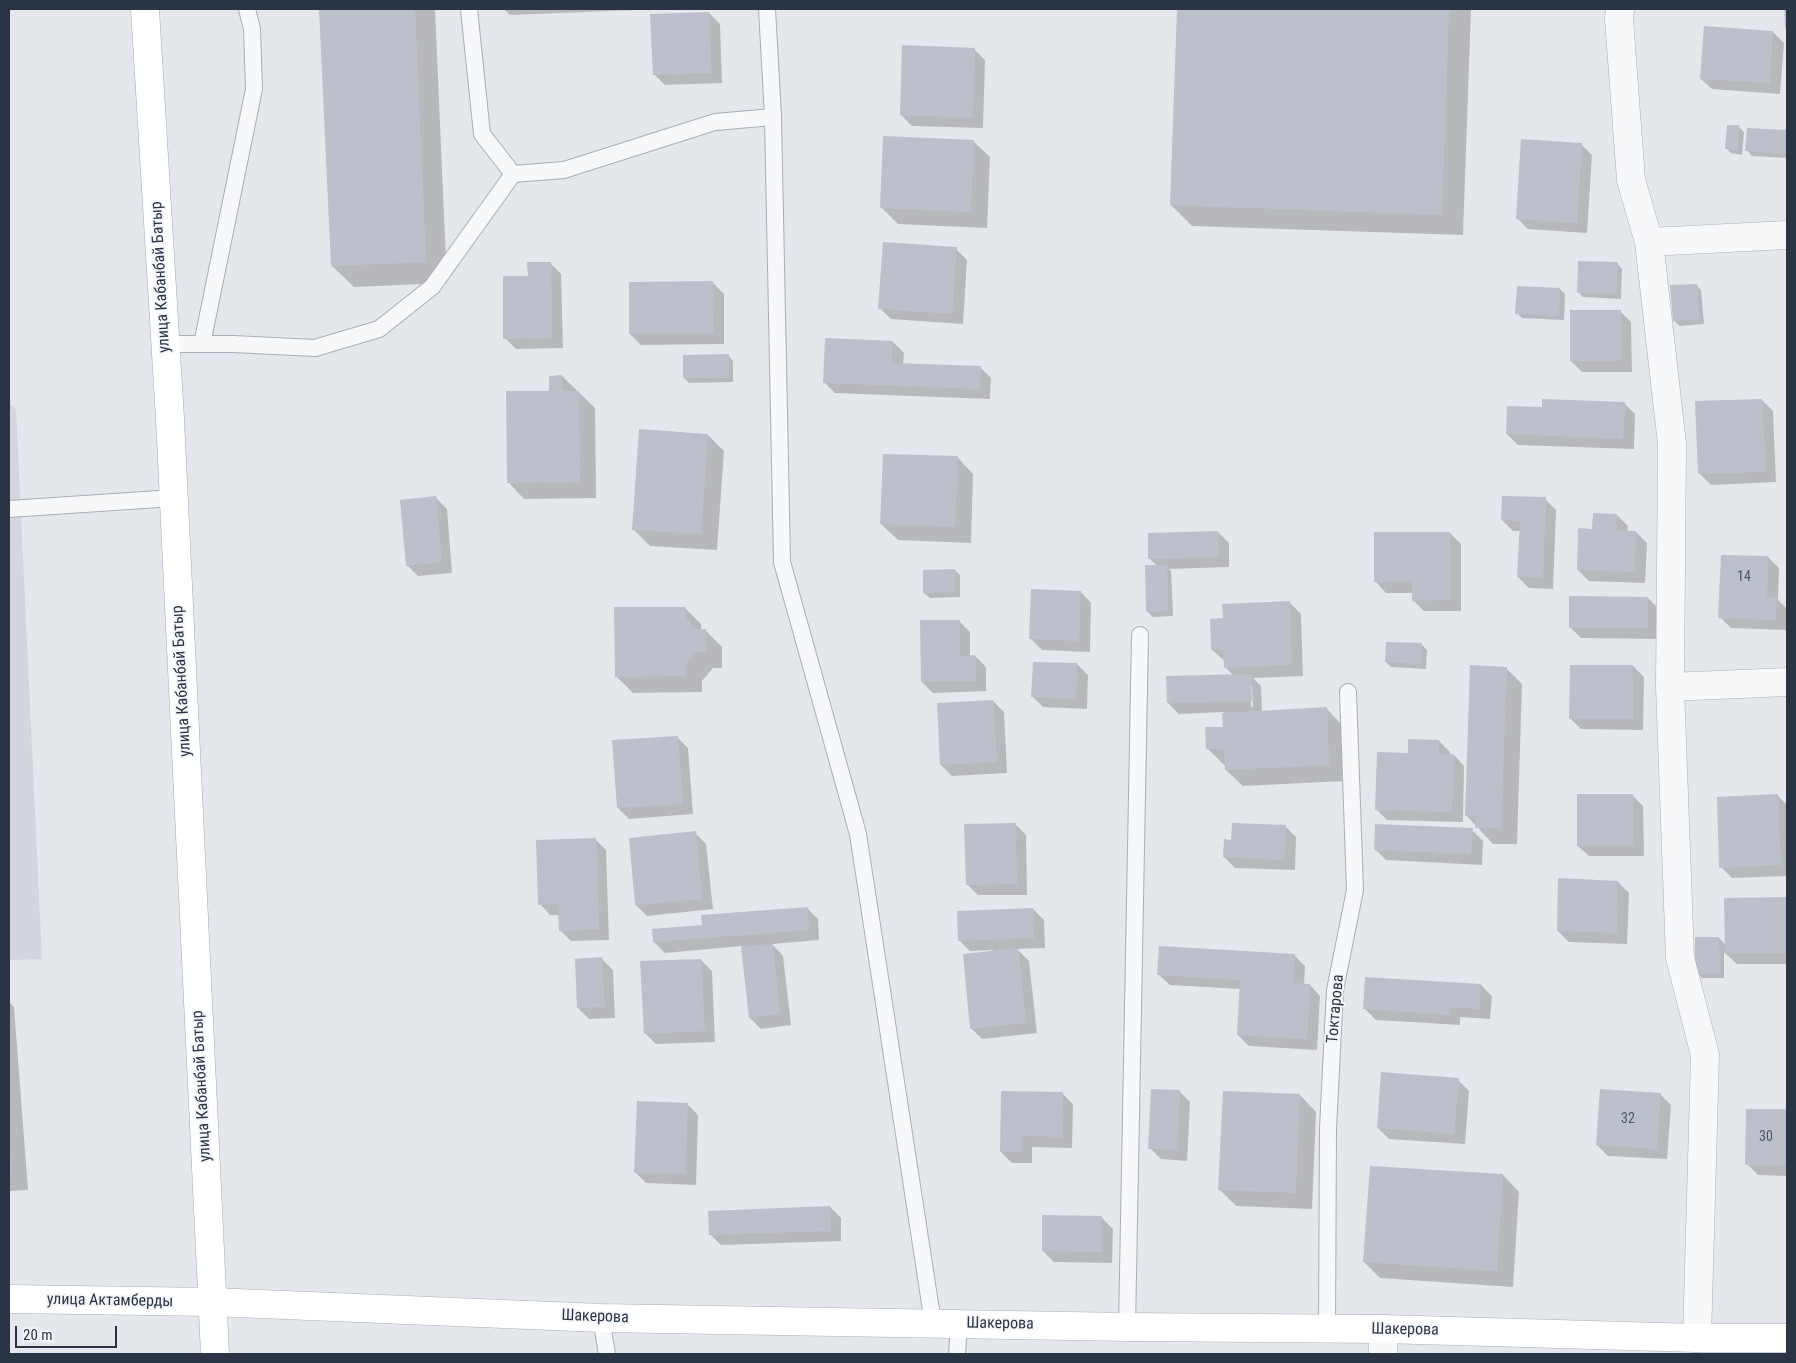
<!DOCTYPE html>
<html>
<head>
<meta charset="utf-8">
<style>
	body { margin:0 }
	#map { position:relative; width:1796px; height:1363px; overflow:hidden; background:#e4e7ec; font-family:"Roboto Condensed",sans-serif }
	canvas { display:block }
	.frame { position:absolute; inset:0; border:10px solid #2b3445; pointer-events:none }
	.scale { position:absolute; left:15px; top:1326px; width:102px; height:22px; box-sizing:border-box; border:2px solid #2b3445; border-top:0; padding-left:6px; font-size:15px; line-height:18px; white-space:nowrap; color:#2b3445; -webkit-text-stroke:4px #f4f6f9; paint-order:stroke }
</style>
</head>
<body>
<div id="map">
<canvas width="1796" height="1363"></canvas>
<div class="frame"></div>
<div class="scale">20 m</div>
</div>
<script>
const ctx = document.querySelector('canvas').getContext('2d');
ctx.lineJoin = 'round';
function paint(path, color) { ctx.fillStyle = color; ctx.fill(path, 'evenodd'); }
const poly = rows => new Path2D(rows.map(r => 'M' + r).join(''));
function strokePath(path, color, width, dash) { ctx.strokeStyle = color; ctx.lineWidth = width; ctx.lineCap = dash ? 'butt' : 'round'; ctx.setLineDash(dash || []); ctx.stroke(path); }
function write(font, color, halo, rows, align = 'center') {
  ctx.font = font + ' "Roboto Condensed",sans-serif'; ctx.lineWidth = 4; ctx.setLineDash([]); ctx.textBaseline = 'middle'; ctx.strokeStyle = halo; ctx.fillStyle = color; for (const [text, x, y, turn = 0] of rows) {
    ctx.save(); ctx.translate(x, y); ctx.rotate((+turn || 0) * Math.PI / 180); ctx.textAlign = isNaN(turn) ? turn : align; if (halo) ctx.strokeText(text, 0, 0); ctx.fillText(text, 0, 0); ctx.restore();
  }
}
paint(poly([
	[9,403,16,410,42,959,9,960]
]), '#d2d6de');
paint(poly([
	[321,9,435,9,447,283,354,287,332,266],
	[504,9,636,9,636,10,510,15],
	[1178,9,1471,9,1463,235,1192,226,1171,205],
	[709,13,720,24,722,83,665,85,654,74],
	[1773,32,1784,43,1780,94,1712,89,1701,79],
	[974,49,985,60,983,128,912,126,901,115],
	[1739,127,1744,132,1742,155,1731,153,1726,148],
	[1748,129,1787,132,1787,158,1752,156,1747,150],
	[973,141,990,157,987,228,898,224,882,208],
	[1581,144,1592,155,1587,233,1528,229,1517,218],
	[956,249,967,260,963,324,891,319,880,308],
	[550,263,561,274,563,348,516,349,505,338,529,277],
	[1617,263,1622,269,1621,299,1583,297,1578,292],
	[713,283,724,294,724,344,641,345,630,334],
	[1696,285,1701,290,1704,324,1680,326,1674,321],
	[1560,289,1565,294,1564,320,1522,318,1517,313],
	[1620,311,1631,322,1632,372,1582,372,1571,361],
	[893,342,904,353,903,365,980,367,991,378,990,399,835,393,824,382],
	[728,355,733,361,733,382,689,383,684,378],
	[562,376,595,408,596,498,524,499,508,482,550,392],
	[1762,400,1773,411,1776,482,1711,485,1700,474],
	[1624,403,1635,414,1634,449,1518,445,1507,434,1543,409],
	[708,435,724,451,717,550,650,546,633,529],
	[957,457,973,474,971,543,898,540,881,524],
	[436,498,447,509,452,573,418,576,407,565],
	[1545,499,1556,510,1553,589,1529,588,1518,577,1520,531,1513,531,1502,520],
	[1617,515,1628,526,1627,532,1636,532,1647,543,1645,583,1589,581,1578,570,1594,530],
	[1218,532,1229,543,1229,567,1169,569,1171,571,1173,616,1153,617,1148,612,1157,566,1149,558],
	[1450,533,1461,544,1461,611,1424,611,1413,600,1414,593,1386,593,1376,582],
	[1768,557,1779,568,1778,600,1787,609,1786,630,1731,628,1720,617],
	[955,570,960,575,960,597,930,598,924,593],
	[1081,592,1091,603,1090,652,1042,650,1031,639],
	[1648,598,1659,609,1659,639,1581,638,1570,627],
	[1290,603,1301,614,1303,676,1253,678,1261,686,1262,712,1326,708,1342,725,1345,781,1243,786,1226,770,1226,765,1224,765,1208,749,1224,728,1224,712,1179,714,1168,703,1234,676,1225,667,1225,661,1212,650,1224,620],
	[1250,685,1252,685,1253,707,1251,707],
	[685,608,701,624,701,631,706,631,722,647,722,668,713,668,702,681,702,692,633,693,616,676],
	[959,621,970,632,970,656,975,656,986,667,986,691,933,693,922,682],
	[1421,644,1427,650,1426,669,1391,667,1386,662],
	[1077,664,1088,675,1087,709,1043,707,1032,696],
	[1633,666,1644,677,1643,730,1581,729,1570,718],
	[1506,668,1522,684,1517,844,1493,844,1466,815],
	[993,701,1004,712,1007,773,952,776,941,765],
	[677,737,688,748,693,814,629,819,618,808],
	[1439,741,1450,752,1449,755,1454,755,1464,766,1463,822,1387,820,1376,809,1409,754],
	[1632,795,1643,806,1644,856,1589,856,1578,846],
	[1778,796,1787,805,1787,876,1732,878,1721,867],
	[1015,824,1026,835,1027,895,978,895,967,884],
	[1285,826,1296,837,1295,870,1235,868,1224,857,1233,841],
	[1472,830,1483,841,1482,865,1386,860,1375,849],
	[695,833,706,844,713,909,647,916,636,905],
	[595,839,606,850,609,940,571,941,560,930,560,915,550,915,540,904],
	[1618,882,1629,893,1627,944,1569,942,1558,931],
	[1787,899,1787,964,1737,964,1724,952,1724,978,1702,978,1697,973,1719,938,1726,945,1726,900],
	[807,908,818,919,819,940,772,944,783,956,791,1025,761,1029,750,1018,742,946,665,953,654,942,704,926],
	[1033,909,1044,920,1045,948,1017,949,1029,961,1037,1033,982,1039,971,1028,993,950,970,951,959,940],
	[1294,955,1305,966,1304,985,1310,985,1320,996,1317,1050,1249,1046,1238,1035,1241,989,1170,985,1159,975],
	[602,959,613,970,615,1018,589,1019,578,1008],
	[701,960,712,971,715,1042,656,1044,645,1033],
	[1481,985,1492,996,1490,1019,1460,1017,1460,1025,1376,1020,1365,1009],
	[9,1002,14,1007,28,1190,9,1191],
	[1458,1080,1469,1091,1465,1144,1389,1139,1378,1128],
	[1179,1091,1190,1102,1187,1161,1161,1159,1150,1148],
	[1062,1093,1073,1104,1072,1148,1032,1147,1032,1163,1012,1163,1001,1152],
	[1660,1094,1671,1105,1667,1159,1608,1156,1597,1145],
	[1300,1095,1316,1112,1312,1209,1236,1206,1219,1189],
	[687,1104,698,1115,696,1185,646,1183,635,1172],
	[1747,1110,1787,1110,1787,1176,1758,1175,1747,1164],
	[1503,1175,1519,1192,1513,1287,1380,1278,1364,1262],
	[830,1207,841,1218,841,1241,721,1245,710,1234],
	[1102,1218,1113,1229,1112,1263,1054,1262,1043,1251]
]), '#0003');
paint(poly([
	[319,9,415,9,426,262,331,266],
	[1177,9,1449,9,1442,215,1170,205],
	[1784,9,1787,9,1787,28,1785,28],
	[709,12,711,73,653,75,650,14],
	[1704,26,1773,31,1770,83,1700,79],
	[902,45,975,48,972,118,900,115],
	[1727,125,1739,125,1738,150,1725,149],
	[1747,128,1787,130,1787,154,1745,151],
	[883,136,974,140,971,212,880,208],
	[1521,139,1582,143,1577,223,1516,219],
	[883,242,957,247,952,314,878,309],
	[1578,261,1618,262,1616,294,1577,293],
	[527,262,551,262,552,338,503,339,503,276,528,276],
	[713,281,714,333,629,334,629,282],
	[1697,284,1700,319,1673,321,1670,285],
	[1517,286,1560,288,1559,316,1515,314],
	[1570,310,1621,310,1621,361,1570,361],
	[825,338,893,341,892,363,981,366,980,389,823,383],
	[729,354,729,378,683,378,683,355],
	[562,375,562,391,579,391,580,482,507,483,506,391,549,391,549,376],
	[1542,399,1625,402,1623,439,1506,434,1507,406,1542,407],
	[1762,399,1766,472,1698,474,1695,401],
	[639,429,708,434,701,534,632,530],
	[883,454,958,456,955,527,880,524],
	[436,496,442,562,406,566,400,500],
	[1502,496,1546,497,1543,578,1517,577,1520,521,1501,520],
	[1593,513,1617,514,1616,530,1636,531,1635,572,1577,570,1578,528,1592,529],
	[1218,531,1219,557,1148,559,1148,533],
	[1374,532,1450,532,1451,600,1412,601,1412,582,1374,582],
	[1721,555,1768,556,1767,597,1777,597,1776,620,1718,618],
	[1145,565,1167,565,1168,611,1146,612],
	[955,569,955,592,923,593,923,570],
	[1031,589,1081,591,1079,641,1029,639],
	[1569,596,1648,597,1648,628,1569,628],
	[1290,601,1292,665,1224,668,1223,650,1211,650,1210,619,1223,618,1222,604],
	[614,607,685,607,686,618,696,629,706,629,706,652,696,652,686,664,686,676,615,677],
	[920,620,960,620,960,656,975,655,976,681,921,682],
	[1386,642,1422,643,1421,664,1385,662],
	[1033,662,1077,663,1076,699,1031,697],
	[1470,665,1507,667,1501,828,1475,828,1476,816,1465,816],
	[1570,665,1633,665,1633,719,1569,719],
	[1251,674,1252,701,1167,703,1166,676],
	[993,700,997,762,940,765,937,703],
	[1327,707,1329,765,1225,770,1224,749,1206,749,1205,727,1223,727,1222,713],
	[678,736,683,804,617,808,612,740],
	[1408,739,1439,740,1439,754,1454,754,1452,812,1375,810,1377,752,1408,753],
	[1577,794,1633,794,1633,846,1577,846],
	[1778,794,1781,865,1719,868,1717,797],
	[1016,823,1017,884,966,885,964,824],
	[1232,823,1286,825,1284,860,1223,857,1224,839,1231,840],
	[1375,824,1473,828,1471,854,1374,850],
	[696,831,702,899,635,905,629,838],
	[596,838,599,929,559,931,558,904,538,905,536,840],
	[1558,878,1618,881,1617,933,1557,931],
	[1787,897,1787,953,1725,954,1724,898],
	[808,907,809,930,653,942,652,929,702,925,701,915],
	[1033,908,1034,938,958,941,957,911],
	[1695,937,1719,937,1720,974,1695,974],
	[773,944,780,1014,749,1018,741,947],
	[1159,946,1295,954,1293,983,1310,984,1307,1039,1237,1035,1240,980,1157,975],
	[1018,948,1026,1023,970,1029,963,954],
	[602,957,605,1007,577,1008,575,959],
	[701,959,705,1031,644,1034,640,961],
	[1365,977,1481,984,1480,1009,1450,1007,1450,1015,1363,1009],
	[1381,1072,1459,1078,1454,1134,1377,1128],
	[1151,1089,1180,1090,1177,1150,1148,1149],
	[1600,1089,1661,1093,1657,1149,1596,1145],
	[1001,1091,1063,1092,1062,1137,1022,1136,1022,1152,1000,1152],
	[1223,1091,1300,1094,1296,1193,1218,1190],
	[637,1101,688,1103,685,1174,634,1173],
	[1746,1109,1787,1109,1787,1165,1745,1165],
	[9,1149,10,1149,12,1174,9,1174],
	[1370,1166,1503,1174,1497,1271,1363,1262],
	[830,1206,831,1231,709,1235,708,1211],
	[1042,1215,1102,1216,1102,1252,1042,1251]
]), '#bbc0ca');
const lane = poly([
	[469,9,482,134,513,174,564,170,715,122,773,117],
	[767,9,773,117,782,562,858,834,933,1323],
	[165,344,233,344,315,348,379,329,432,287,513,174],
	[202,344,254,89,252,29,247,9],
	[9,509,174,498],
	[601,1318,607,1354],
	[1127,1327,1140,635],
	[1327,1328,1328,1129,1335,990,1355,890,1348,692],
	[957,1354,959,1323]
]);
const street = poly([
	[1620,9,1619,19,1631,180,1649,242,1672,444,1670,687,1680,958,1705,1055,1697,1338],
	[1649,242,1787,235],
	[1670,687,1787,682],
	[1383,1354,1383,1329]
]);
const secondary = poly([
	[9,1299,212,1302,601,1318,1127,1327,1383,1329,1697,1338,1787,1338]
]);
const primary = poly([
	[145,9,170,419,215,1354]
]);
strokePath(lane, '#a9aeb7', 18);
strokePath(street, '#a9aeb7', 29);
strokePath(secondary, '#a9aeb7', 29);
strokePath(primary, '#a3abb8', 29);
strokePath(lane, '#f7f8fa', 16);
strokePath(street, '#f7f8fa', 28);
strokePath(secondary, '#fff', 28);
strokePath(primary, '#fff', 28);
write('14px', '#4f5766', null, [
	["14",1744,577],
	["32",1628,1119],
	["30",1766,1137]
]);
write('16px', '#2b3445', '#f4f6f9', [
	["улица Кабанбай Батыр",161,277,-93],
	["улица Кабанбай Батыр",182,681,-93],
	["Токтарова",1336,1009,-85],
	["улица Кабанбай Батыр",202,1086,-93],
	["улица Актамберды",110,1301,1],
	["Шакерова",595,1317,2],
	["Шакерова",1000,1324,1],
	["Шакерова",1405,1330,1]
]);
</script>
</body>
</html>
